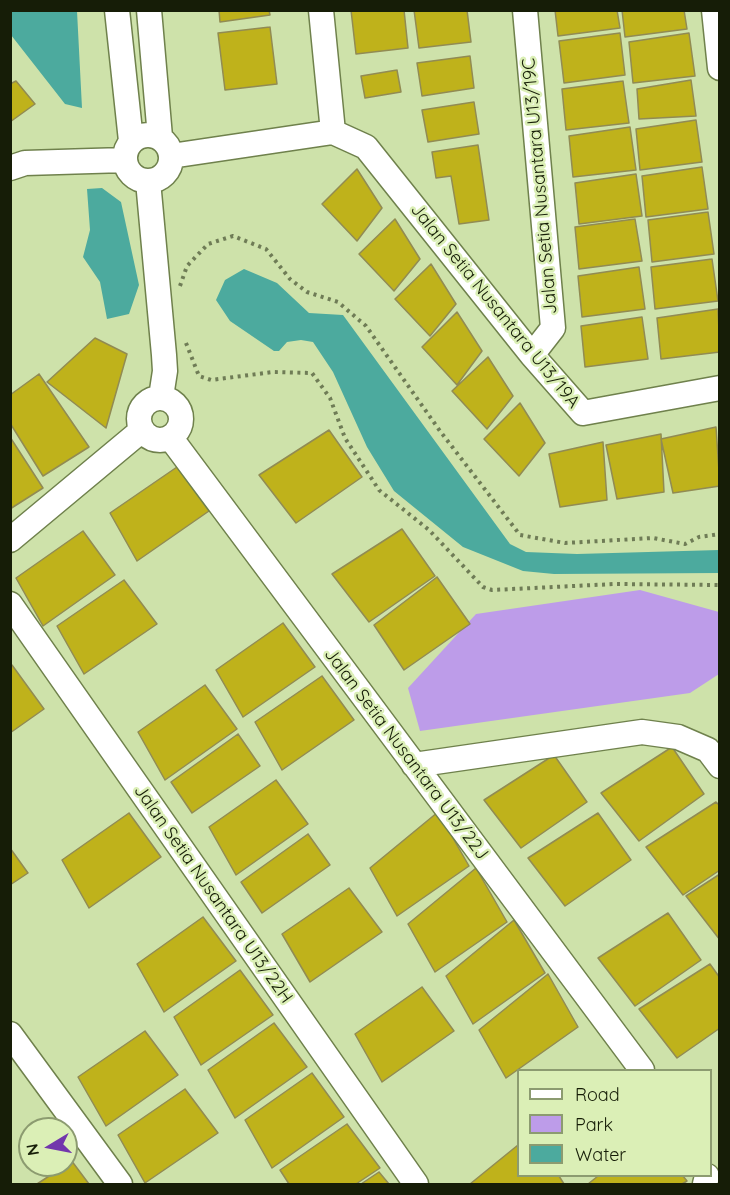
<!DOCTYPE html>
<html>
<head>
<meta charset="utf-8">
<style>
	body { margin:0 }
	#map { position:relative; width:730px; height:1195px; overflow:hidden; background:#cee2aa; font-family:Quicksand,sans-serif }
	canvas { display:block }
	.frame { position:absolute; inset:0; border:12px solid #161d07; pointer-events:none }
	.legend { position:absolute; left:517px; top:1069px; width:195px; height:108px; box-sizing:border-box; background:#dbefb6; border:2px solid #8c9b70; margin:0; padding:8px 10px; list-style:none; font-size:18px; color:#161d07 }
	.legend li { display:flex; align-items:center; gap:12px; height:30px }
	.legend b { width:30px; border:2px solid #8c9b70 }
	.north { position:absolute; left:18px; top:1117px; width:60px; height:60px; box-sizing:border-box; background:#dbefb6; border:2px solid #8c9b70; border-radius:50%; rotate:260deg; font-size:16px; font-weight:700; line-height:24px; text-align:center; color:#161d07 }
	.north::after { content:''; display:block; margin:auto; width:21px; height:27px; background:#7236ac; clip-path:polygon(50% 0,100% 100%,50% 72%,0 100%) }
</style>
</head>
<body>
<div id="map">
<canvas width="730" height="1195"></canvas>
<div class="frame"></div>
<ul class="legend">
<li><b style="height:8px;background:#fff"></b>Road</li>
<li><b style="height:16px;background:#bd9ce9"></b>Park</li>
<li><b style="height:16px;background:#4caa9e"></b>Water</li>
</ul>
<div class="north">N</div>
</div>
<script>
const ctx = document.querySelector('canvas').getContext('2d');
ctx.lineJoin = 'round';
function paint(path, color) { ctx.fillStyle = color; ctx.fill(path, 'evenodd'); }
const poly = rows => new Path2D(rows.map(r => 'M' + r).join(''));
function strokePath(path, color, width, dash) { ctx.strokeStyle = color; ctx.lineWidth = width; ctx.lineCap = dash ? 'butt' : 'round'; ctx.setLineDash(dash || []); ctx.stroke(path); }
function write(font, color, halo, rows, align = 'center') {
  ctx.font = font + ' Quicksand,sans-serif'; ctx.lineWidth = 5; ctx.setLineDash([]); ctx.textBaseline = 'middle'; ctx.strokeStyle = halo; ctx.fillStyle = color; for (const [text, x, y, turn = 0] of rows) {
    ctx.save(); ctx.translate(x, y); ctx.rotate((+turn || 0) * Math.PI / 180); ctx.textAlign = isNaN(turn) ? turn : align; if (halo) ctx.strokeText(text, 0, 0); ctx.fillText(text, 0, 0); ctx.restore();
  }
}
paint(poly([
	[640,590,719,612,719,674,690,693,420,731,408,688,476,614]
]), '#bd9ce9');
paint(poly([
	[11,10,77,11,82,108,65,104,11,35],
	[102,188,121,202,139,285,129,314,107,319,100,282,83,257,90,230,87,189],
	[244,269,277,283,309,313,343,315,510,544,526,552,577,554,719,550,719,573,554,574,523,571,463,547,394,491,367,447,333,372,313,342,301,340,287,342,279,351,274,351,230,321,216,300,225,280]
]), '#4caa9e');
const building = poly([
	[219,10,269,10,270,15,220,22,219,10],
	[351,10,404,10,408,48,356,54,351,10],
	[414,10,467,10,471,42,419,48,414,10],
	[555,10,617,10,620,28,558,36,555,10],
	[622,10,684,10,687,29,625,37,622,10],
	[270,27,277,84,225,90,218,33,270,27],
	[620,33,625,75,564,83,559,41,620,33],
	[689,33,695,76,633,83,629,42,689,33],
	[470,56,474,88,422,96,417,63,470,56],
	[397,70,401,92,365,98,361,76,397,70],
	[691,80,696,116,639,119,637,89,691,80],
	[16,81,35,104,10,122,10,84,16,81],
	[623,81,629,123,566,130,562,89,623,81],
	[474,102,479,134,428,142,422,110,474,102],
	[696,120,702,162,640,170,636,129,696,120],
	[630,127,636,170,573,177,569,136,630,127],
	[478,145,489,220,459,224,451,176,436,178,432,152,478,145],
	[702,167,708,209,646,217,642,176,702,167],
	[357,169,382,208,357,241,322,204,357,169],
	[636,174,642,216,579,224,575,183,636,174],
	[708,212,714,254,652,262,648,220,708,212],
	[395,219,420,259,394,291,359,254,395,219],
	[635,219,642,261,579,269,575,227,635,219],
	[712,259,718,301,655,309,651,267,712,259],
	[431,264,456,304,430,336,395,299,431,264],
	[639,267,645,309,582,317,578,276,639,267],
	[718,309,720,352,661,359,657,318,718,309],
	[457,312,482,351,457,385,422,347,457,312],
	[642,317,648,359,585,367,581,326,642,317],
	[95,338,127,354,106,428,47,382,95,338],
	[488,357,513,396,487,429,452,391,488,357],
	[39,374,89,447,43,476,10,423,10,395,39,374],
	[520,403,545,443,519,476,484,439,520,403],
	[716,427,720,486,673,493,661,439,716,427],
	[329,430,362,477,296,523,259,475,329,430],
	[661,434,664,492,617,499,606,445,661,434],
	[10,437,43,488,10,509,10,437],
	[603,442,607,500,560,507,549,454,603,442],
	[177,467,209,511,137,561,110,513,177,467],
	[402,529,435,576,369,622,332,574,402,529],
	[83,531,115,575,43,626,16,578,83,531],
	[437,577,470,624,404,670,374,625,437,577],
	[124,580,157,624,84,674,57,626,124,580],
	[283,623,315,667,243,717,216,670,283,623],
	[12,665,44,709,10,733,10,666,12,665],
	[322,676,354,720,282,770,255,722,322,676],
	[205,685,237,729,165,780,138,732,205,685],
	[238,734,260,766,192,813,171,782,238,734],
	[672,747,704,794,639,841,601,793,672,747],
	[554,755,587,802,521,848,484,800,554,755],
	[276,780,308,824,236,875,209,827,276,780],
	[716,802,720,806,720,870,683,895,646,847,716,802],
	[438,812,469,866,397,916,370,868,438,812],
	[129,813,161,857,89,908,62,860,129,813],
	[598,813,631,860,565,906,528,858,598,813],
	[308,834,330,865,262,913,241,882,308,834],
	[10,848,28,873,10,885,10,848],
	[476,868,507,922,435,972,408,924,476,868],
	[720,874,720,940,686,896,720,874],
	[349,888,382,932,310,982,282,934,349,888],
	[668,913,701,960,635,1006,598,958,668,913],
	[203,917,236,961,164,1012,137,964,203,917],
	[514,920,545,973,473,1024,446,976,514,920],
	[710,964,720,978,720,1028,677,1058,639,1009,710,964],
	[240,970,273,1015,201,1065,174,1017,240,970],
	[548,974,578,1027,506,1078,479,1030,548,974],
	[422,987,454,1031,382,1082,355,1034,422,987],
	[274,1023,307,1067,235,1118,208,1070,274,1023],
	[145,1031,178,1075,106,1126,78,1077,145,1031],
	[312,1073,344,1117,272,1168,245,1120,312,1073],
	[185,1089,218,1133,145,1183,118,1135,185,1089],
	[347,1124,380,1168,356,1184,289,1184,280,1170,347,1124],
	[518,1145,518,1176,559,1176,564,1184,470,1184,518,1145],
	[71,1160,89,1184,37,1184,66,1165,71,1160],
	[379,1172,389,1184,361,1184,379,1172],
	[598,1176,683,1176,687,1181,682,1184,588,1184,598,1176]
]);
paint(building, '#bfb21b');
strokePath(building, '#918b53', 1.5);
const minor = poly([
	[117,10,131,141],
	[149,10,160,137],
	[321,10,333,132],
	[525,10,553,328,532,355],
	[714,10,720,68],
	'125 158a23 23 0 1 1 46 0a23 23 0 1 1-46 0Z',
	[171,156,333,132,366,147,532,355,583,413,720,388],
	[10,168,25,163,125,160],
	[148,181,164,355,165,371,161,397],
	'139 419a21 21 0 1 1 42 0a21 21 0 1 1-42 0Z',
	[170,437,642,1070],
	[10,540,142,430],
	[10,604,416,1184],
	[414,765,642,732,678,737,708,750,720,766],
	[10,1034,120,1184],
	[705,1184,707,1176]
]);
strokePath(minor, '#6f814c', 27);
strokePath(poly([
	[180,286,187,266,208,244,233,236,266,249,290,279,307,292,338,302,366,326,440,431,520,535,565,543,653,538,685,544,699,537,720,534],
	[186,343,199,376,211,380,273,372,312,373,330,398,345,438,379,490,429,530,483,587,492,590,615,584,720,585]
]), '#6f7c56', 4, [3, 4.5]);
strokePath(minor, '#fff', 24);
write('18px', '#161d07', '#dbefb6', [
	["Jalan Setia Nusantara U13/19C",540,186,-95],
	["Jalan Setia Nusantara U13/19A",495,306,51],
	["Jalan Setia Nusantara U13/22J",406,754,53],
	["Jalan Setia Nusantara U13/22H",213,894,55]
]);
</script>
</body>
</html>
